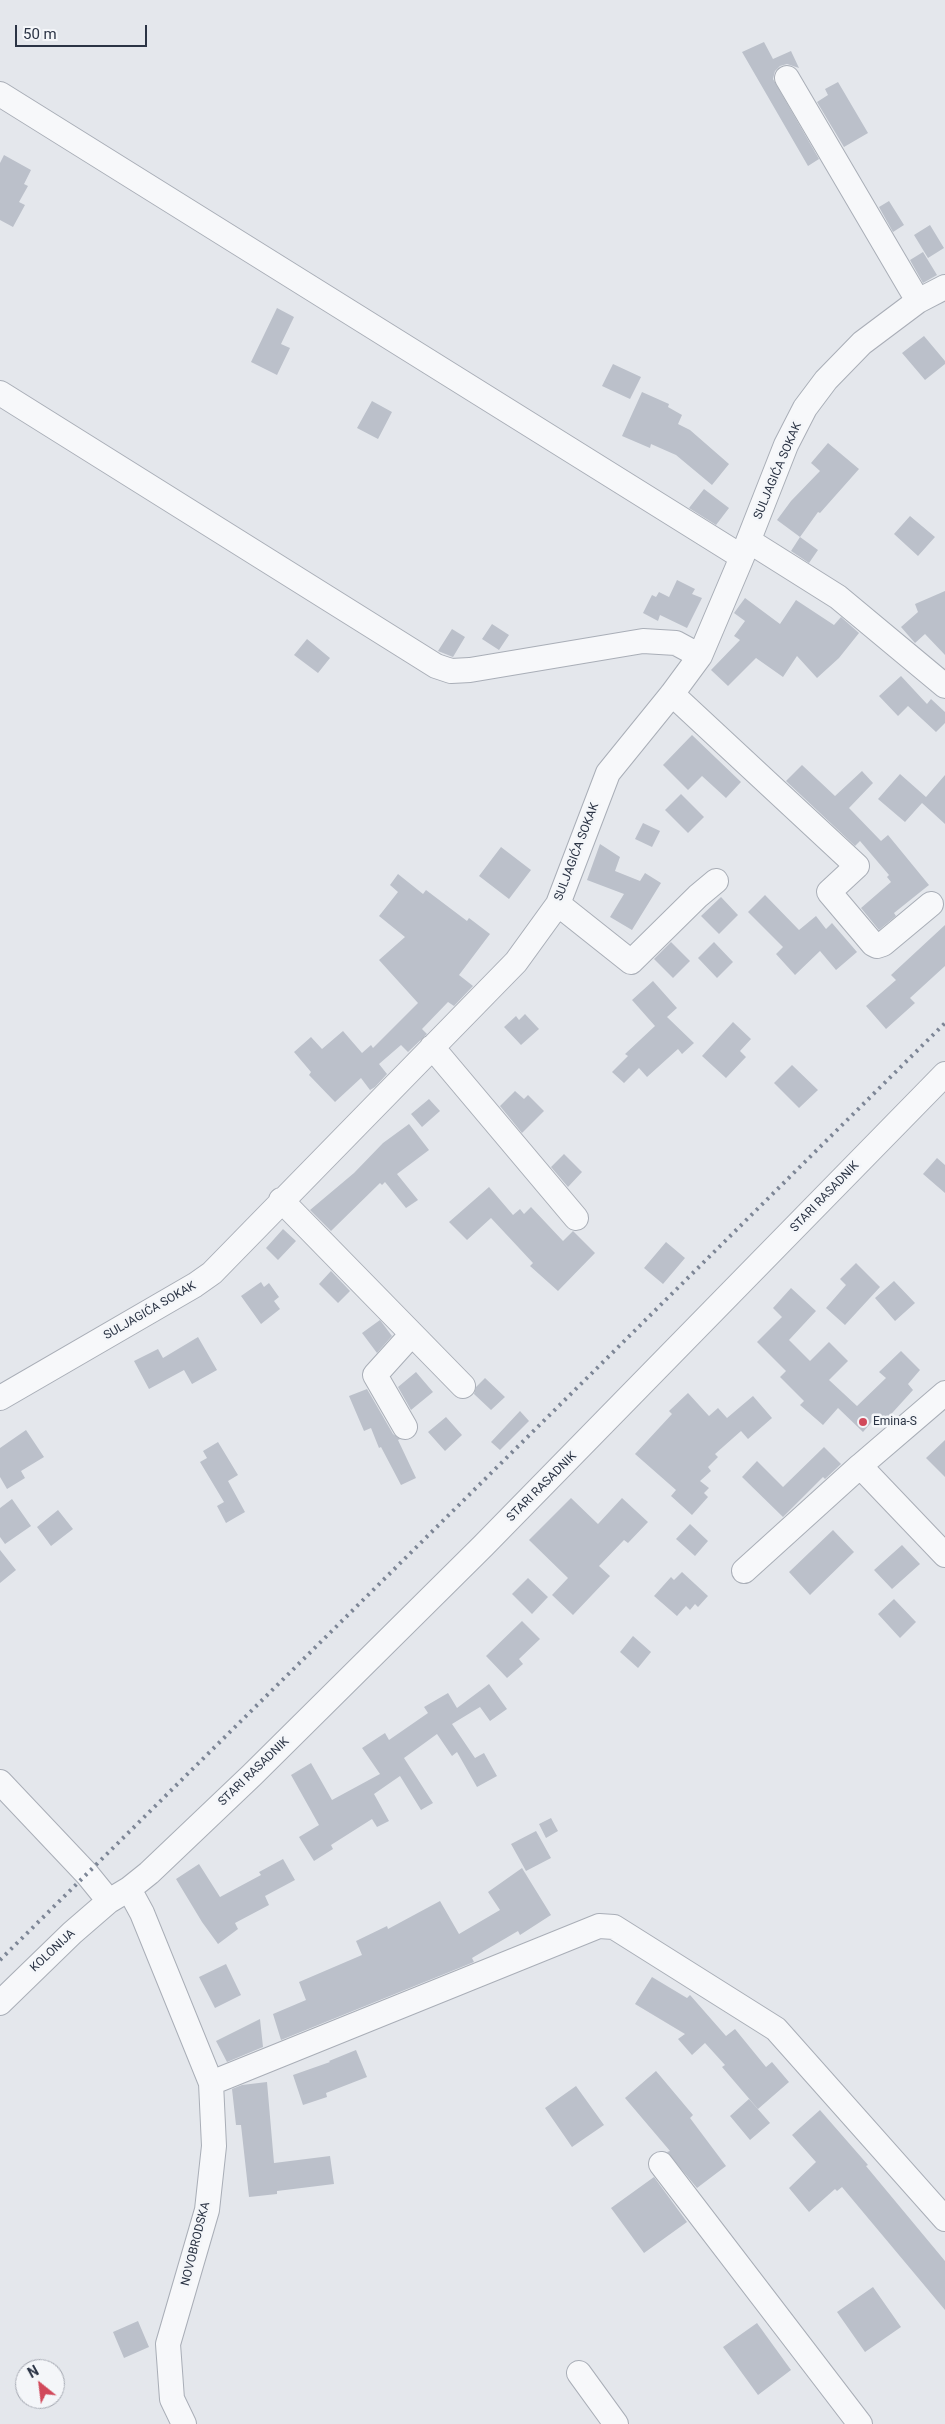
<!DOCTYPE html>
<html>
<head>
<meta charset="utf-8">
<style>
	body { margin:0 }
	#map { position:relative; width:945px; height:2424px; overflow:hidden; background:#e4e7ec; font-family:Roboto,sans-serif }
	canvas { display:block }
	.north { position:absolute; left:15px; top:2359px; width:50px; height:50px; box-sizing:border-box; background:#f4f6f9; border:1px solid #a4a8b1; border-radius:50%; rotate:331deg; font-size:14px; font-weight:700; line-height:20px; text-align:center; color:#2b3445 }
	.north::after { content:''; display:block; margin:auto; width:18px; height:22px; background:#d1495b; clip-path:polygon(50% 0,100% 100%,50% 72%,0 100%) }
	.scale { position:absolute; left:15px; top:25px; width:132px; height:22px; box-sizing:border-box; border:2px solid #2b3445; border-top:0; padding-left:6px; font-size:15px; line-height:18px; white-space:nowrap; color:#2b3445; -webkit-text-stroke:4px #f4f6f9; paint-order:stroke }
</style>
</head>
<body>
<div id="map">
<canvas width="945" height="2424"></canvas>
<div class="north">N</div>
<div class="scale">50 m</div>
</div>
<script>
const ctx = document.querySelector('canvas').getContext('2d');
ctx.lineJoin = 'round';
function paint(path, color) { ctx.fillStyle = color; ctx.fill(path, 'evenodd'); }
const poly = rows => new Path2D(rows.map(r => 'M' + r).join(''));
function strokePath(path, color, width, dash) { ctx.strokeStyle = color; ctx.lineWidth = width; ctx.lineCap = dash ? 'butt' : 'round'; ctx.setLineDash(dash || []); ctx.stroke(path); }
function write(font, color, halo, rows, align = 'center') {
  ctx.font = font + ' Roboto,sans-serif'; ctx.lineWidth = 5; ctx.setLineDash([]); ctx.textBaseline = 'middle'; ctx.strokeStyle = halo; ctx.fillStyle = color; for (const [text, x, y, turn = 0] of rows) {
    ctx.save(); ctx.translate(x, y); ctx.rotate((+turn || 0) * Math.PI / 180); ctx.textAlign = isNaN(turn) ? turn : align; if (halo) ctx.strokeText(text, 0, 0); ctx.fillText(text, 0, 0); ctx.restore();
  }
}
paint(poly([
	[764,42,773,59,791,51,799,68,787,64,780,66,775,71,773,79,819,159,808,166,742,52],
	[838,82,868,133,844,147,817,102,828,95,825,89],
	[4,155,31,170,24,184,28,186,19,202,25,205,13,227,0,220,0,163],
	[889,201,904,225,893,232,879,207],
	[930,225,944,248,928,258,914,235],
	[923,252,937,275,923,283,910,260],
	[277,308,294,317,281,344,290,348,277,375,251,362],
	[924,336,945,361,945,364,925,380,902,353],
	[613,364,641,377,630,399,602,386],
	[642,392,669,404,668,407,682,415,678,424,690,430,729,464,712,485,676,455,651,444,650,448,622,436],
	[372,401,392,412,378,439,357,428],
	[828,443,859,469,820,513,818,512,800,537,777,520,791,501,820,471,811,463],
	[704,489,729,508,716,525,689,508],
	[910,516,935,537,918,556,894,534],
	[800,537,818,550,809,563,791,551],
	[677,580,695,589,692,594,702,598,687,628,660,615,658,621,643,613,652,595,656,597,659,592,669,597],
	[945,591,945,655,925,634,915,643,901,627,918,612,915,604],
	[745,598,780,624,796,600,834,625,841,617,859,633,839,658,817,678,797,656,783,677,756,658,728,686,711,670,740,640,734,636,745,621,734,613],
	[492,624,509,635,499,650,482,639],
	[452,629,465,637,453,657,438,651],
	[307,639,330,658,318,673,294,655],
	[901,676,927,704,931,699,945,712,945,723,936,732,908,706,898,716,879,696],
	[692,735,741,782,726,798,702,776,688,790,663,765],
	[802,765,835,796,862,771,873,783,849,808,881,841,888,835,929,885,894,913,896,916,879,930,861,908,891,882,887,877,889,875,860,841,855,846,786,781],
	[900,774,926,797,945,775,945,824,922,803,905,822,878,799],
	[681,794,704,817,688,833,665,810],
	[643,823,660,831,652,847,635,839],
	[600,844,620,857,615,871,640,881,645,873,661,883,632,930,610,917,624,894,587,880],
	[501,847,531,870,509,899,479,876],
	[398,874,423,894,426,890,467,921,469,918,490,934,459,975,473,986,454,1006,448,1002,422,1029,427,1034,408,1052,401,1045,379,1064,387,1074,375,1087,370,1090,361,1078,335,1102,309,1075,311,1072,294,1052,311,1037,322,1049,343,1031,362,1053,371,1045,373,1048,418,1003,379,960,405,937,379,916,398,892,390,885],
	[765,895,799,930,816,916,826,929,832,923,857,952,836,970,820,951,795,975,776,954,783,947,748,912],
	[721,897,738,915,719,934,701,916],
	[945,925,945,966,910,998,915,1003,886,1029,866,1006,896,980,891,975],
	[671,942,690,961,673,978,654,959],
	[714,942,733,962,717,978,698,958],
	[653,981,677,1008,667,1017,694,1043,682,1054,678,1049,647,1077,639,1068,624,1083,612,1072,628,1056,625,1054,655,1026,632,1000],
	[525,1014,539,1029,521,1045,504,1027,516,1016,519,1020],
	[733,1022,751,1039,740,1051,746,1057,726,1078,702,1056],
	[792,1065,818,1090,799,1108,774,1083],
	[515,1091,524,1099,528,1095,544,1111,522,1133,500,1106],
	[429,1099,440,1111,422,1127,411,1114],
	[409,1124,429,1150,397,1174,418,1200,406,1208,385,1182,382,1185,380,1183,331,1231,310,1210,354,1173,383,1143],
	[564,1154,582,1172,568,1187,551,1167],
	[937,1158,945,1165,945,1193,923,1174],
	[489,1187,513,1215,520,1209,524,1214,531,1207,563,1241,573,1231,595,1253,558,1291,530,1266,533,1263,491,1218,467,1240,449,1222],
	[283,1229,296,1241,278,1260,266,1248],
	[666,1242,685,1258,663,1284,644,1268],
	[856,1263,880,1287,845,1325,826,1308,846,1285,840,1279],
	[331,1271,350,1291,338,1303,319,1284],
	[894,1281,915,1303,895,1321,875,1298],
	[261,1282,264,1287,269,1283,279,1297,274,1301,280,1309,261,1324,241,1296],
	[791,1288,816,1311,789,1340,810,1361,829,1342,848,1361,829,1380,857,1406,886,1378,879,1372,901,1351,920,1370,908,1384,913,1390,884,1422,877,1416,863,1432,838,1408,823,1425,800,1405,804,1401,780,1377,786,1371,757,1342,782,1317,773,1308],
	[380,1320,392,1336,377,1353,362,1333],
	[198,1337,217,1370,192,1384,184,1370,149,1389,134,1361,158,1349,163,1358],
	[416,1372,433,1392,411,1410,398,1387],
	[485,1378,505,1397,491,1410,474,1394,476,1387],
	[367,1389,393,1434,400,1439,398,1440,416,1478,401,1485,381,1447,379,1448,371,1428,364,1431,349,1396],
	[688,1393,709,1416,718,1408,727,1418,753,1396,772,1418,748,1439,741,1431,715,1454,718,1457,708,1467,711,1471,700,1481,709,1488,704,1493,708,1497,692,1515,671,1496,676,1490,635,1454,672,1414,669,1411],
	[520,1411,529,1421,500,1450,491,1442],
	[446,1417,462,1435,445,1451,428,1432],
	[26,1430,44,1457,21,1471,25,1478,7,1489,0,1477,0,1448],
	[945,1440,945,1477,926,1458],
	[218,1442,238,1475,228,1481,245,1512,226,1523,217,1506,224,1502,200,1462,207,1458,203,1451],
	[824,1447,841,1464,825,1479,823,1477,783,1517,742,1477,757,1461,783,1487],
	[571,1498,598,1524,622,1498,648,1522,628,1543,624,1540,599,1566,610,1576,573,1615,552,1595,568,1578,529,1540],
	[12,1499,31,1526,5,1544,0,1537,0,1508],
	[58,1510,73,1529,51,1546,37,1527],
	[690,1524,708,1541,695,1556,676,1539],
	[833,1530,854,1552,810,1595,789,1572],
	[902,1545,920,1564,892,1589,874,1570],
	[0,1550,16,1570,0,1583],
	[682,1572,708,1596,698,1607,695,1604,690,1610,686,1606,677,1616,654,1596,671,1577,674,1580],
	[528,1578,548,1597,532,1614,512,1594],
	[894,1599,916,1622,900,1638,878,1614],
	[522,1621,540,1639,519,1659,523,1664,507,1678,486,1656],
	[633,1636,651,1652,638,1668,620,1652],
	[489,1684,507,1709,490,1721,480,1707,452,1724,475,1758,484,1753,497,1776,477,1787,457,1752,452,1756,437,1734,404,1758,433,1803,421,1810,400,1776,374,1794,389,1821,377,1827,372,1819,331,1845,333,1849,314,1861,299,1837,319,1825,291,1775,311,1763,332,1800,380,1774,362,1748,385,1733,389,1740,428,1713,424,1707,448,1693,457,1708],
	[551,1818,558,1831,546,1838,539,1824],
	[536,1831,551,1858,526,1871,511,1844],
	[283,1859,295,1880,265,1896,269,1905,235,1923,238,1929,218,1944,202,1922,176,1879,199,1864,220,1897,261,1875,259,1872],
	[522,1868,551,1915,520,1935,518,1931,472,1958,474,1962,281,2040,273,2014,306,2000,299,1982,362,1955,356,1941,387,1926,388,1929,440,1901,459,1934,500,1910,488,1892],
	[226,1964,241,1995,215,2008,199,1977],
	[652,1977,687,1998,690,1995,726,2036,735,2029,766,2067,772,2062,789,2082,758,2109,722,2067,725,2065,705,2043,692,2055,678,2039,685,2034,635,2004],
	[260,2019,263,2047,227,2062,216,2041],
	[356,2050,367,2077,326,2093,327,2097,303,2105,293,2075,330,2062,329,2061],
	[656,2071,693,2115,690,2118,726,2166,697,2188,667,2152,670,2151,625,2098],
	[267,2082,274,2163,330,2156,334,2184,277,2191,277,2194,249,2197,241,2125,236,2125,232,2089,242,2085],
	[576,2086,604,2125,572,2147,545,2108],
	[749,2099,770,2123,750,2140,730,2116],
	[820,2110,868,2165,866,2166,945,2261,945,2310,842,2187,837,2191,835,2189,809,2212,789,2188,816,2162,792,2135],
	[654,2177,687,2222,644,2253,611,2208],
	[873,2287,901,2327,865,2352,837,2312],
	[138,2321,149,2347,124,2358,113,2332],
	[757,2323,791,2370,758,2395,723,2347]
]), '#bbc0ca');
const minor = poly([
	[787,78,918,301],
	[0,94,742,557],
	[0,393,436,666,451,671,470,670,643,641,676,643,700,656],
	[749,541,838,597,945,686],
	[672,694,857,866,829,892,873,944,877,946,883,944,931,904],
	[558,904,631,962,698,896,716,881],
	[432,1047,576,1218],
	[281,1200,463,1386],
	[0,1398,195,1285,212,1273,516,962,558,904,608,773,672,694,700,656,742,557,786,445,805,408,826,380,862,343,918,301,945,287],
	[405,1427,375,1375,412,1334],
	[860,1466,945,1555],
	[744,1571,860,1466,945,1393],
	[0,1782,87,1874,109,1901],
	[129,1889,149,1873,252,1775,483,1546,945,1074],
	[0,2003,72,1933,109,1901,129,1889,142,1913,211,2083,214,2146,207,2210,168,2344,172,2399,184,2424],
	[211,2083,599,1926,614,1927,776,2029,945,2219],
	[661,2164,860,2424],
	[579,2373,616,2424]
]);
strokePath(minor, '#a9aeb7', 26);
strokePath(minor, '#f7f8fa', 24);
strokePath(poly([
	[0,1960,945,1023]
]), '#7d8696', 4, [2.5, 5]);
for (const [x, y, r, color] of [
	[863,1422,5,"#d1495b"]
]) { const dot = new Path2D(); dot.arc(x, y, r, 0, 2 * Math.PI); ctx.fillStyle = color; ctx.fill(dot); strokePath(dot, '#f4f6f9', 2); }
write('12px', '#2b3445', '#f4f6f9', [
	["SULJAGIĆA SOKAK",778,471,-67],
	["SULJAGIĆA SOKAK",577,852,-69],
	["STARI RASADNIK",825,1197,-46],
	["SULJAGIĆA SOKAK",150,1311,-30],
	["STARI RASADNIK",542,1487,-45],
	["STARI RASADNIK",254,1772,-44],
	["KOLONIJA",53,1951,-43],
	["NOVOBRODSKA",196,2244,-76]
]);
write('12px', '#2b3445', '#f4f6f9', [
	["Emina-S",873,1422]
], 'left');
</script>
</body>
</html>
